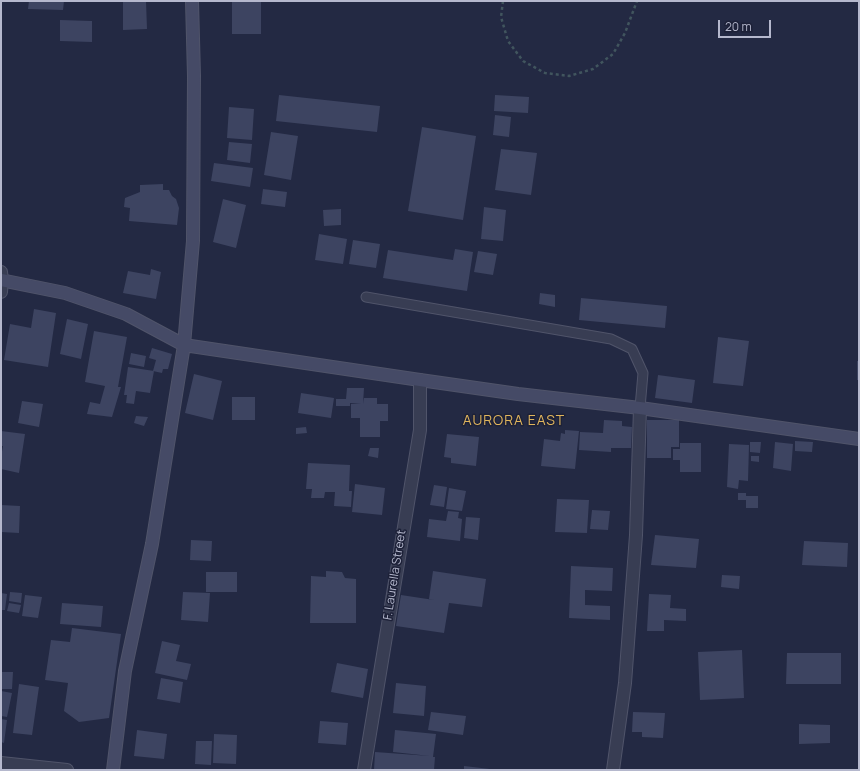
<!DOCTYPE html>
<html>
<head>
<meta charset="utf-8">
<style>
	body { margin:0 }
	#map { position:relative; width:860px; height:771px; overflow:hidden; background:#232943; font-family:Manrope,sans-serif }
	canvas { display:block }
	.frame { position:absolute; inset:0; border:2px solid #b5b8cd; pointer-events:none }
	.scale { position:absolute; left:718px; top:20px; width:53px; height:18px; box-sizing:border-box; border:2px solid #b5b8cd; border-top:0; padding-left:5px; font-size:12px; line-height:14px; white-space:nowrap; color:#b5b8cd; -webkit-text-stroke:3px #1d2138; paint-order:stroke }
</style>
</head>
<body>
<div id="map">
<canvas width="860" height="771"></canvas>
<div class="frame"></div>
<div class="scale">20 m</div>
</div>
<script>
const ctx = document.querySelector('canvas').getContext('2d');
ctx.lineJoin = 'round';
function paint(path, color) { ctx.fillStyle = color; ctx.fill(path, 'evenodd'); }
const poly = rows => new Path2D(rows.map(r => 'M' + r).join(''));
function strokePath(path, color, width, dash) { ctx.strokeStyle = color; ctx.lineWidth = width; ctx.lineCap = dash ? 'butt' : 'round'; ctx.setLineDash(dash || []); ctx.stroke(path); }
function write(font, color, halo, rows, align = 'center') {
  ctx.font = font + ' Manrope,sans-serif'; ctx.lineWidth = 3; ctx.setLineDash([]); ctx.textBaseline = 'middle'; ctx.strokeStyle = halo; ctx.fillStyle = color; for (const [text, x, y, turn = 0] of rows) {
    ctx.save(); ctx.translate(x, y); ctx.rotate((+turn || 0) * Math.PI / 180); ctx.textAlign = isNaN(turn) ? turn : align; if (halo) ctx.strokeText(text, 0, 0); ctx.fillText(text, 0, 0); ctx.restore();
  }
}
paint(poly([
	[29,1,64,1,63,10,28,9],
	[123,1,146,1,147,29,123,30],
	[232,1,261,1,261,34,232,34],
	[60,20,92,21,92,42,60,41],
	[279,95,380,106,377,132,276,121],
	[495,95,529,97,528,113,494,111],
	[229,107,254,109,252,140,227,138],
	[495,115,511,117,509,137,493,135],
	[422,127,476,136,463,220,408,211],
	[271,132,298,136,291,180,264,175],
	[229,142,252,144,250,163,227,160],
	[501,149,537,153,531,195,495,190],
	[214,163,253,168,250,187,211,181],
	[163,184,163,190,169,190,172,196,176,199,179,208,177,225,129,221,130,208,124,207,125,198,140,192,140,185],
	[263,189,287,192,285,207,261,204],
	[223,199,246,205,236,248,213,242],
	[484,207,506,210,503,241,481,239],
	[341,209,341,225,324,226,323,210],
	[319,234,347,239,343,264,315,260],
	[353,240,380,244,376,268,349,264],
	[455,249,473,252,467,291,383,278,388,250,453,260],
	[478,251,497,254,493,275,474,272],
	[151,269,161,272,156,299,123,293,128,271,150,275],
	[540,293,555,295,555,307,539,304],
	[581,298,667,306,665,328,579,320],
	[34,309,56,313,48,367,4,360,10,324,31,328],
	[67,319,88,324,81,359,60,354],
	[94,331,127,337,118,387,121,387,112,417,87,414,90,402,100,404,105,386,85,382],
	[718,337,749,341,743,386,713,383],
	[152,348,172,354,168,369,163,369,162,373,153,371,156,360,149,358],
	[131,353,146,356,144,367,129,364],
	[857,361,859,361,859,380,857,380],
	[128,367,154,371,150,393,136,391,134,404,126,403,127,395,124,395],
	[194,374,222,381,213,420,185,413],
	[658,375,695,380,692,403,655,398],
	[347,388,364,388,363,404,364,398,377,398,377,404,388,404,388,421,380,421,380,437,360,437,360,418,351,418,351,404,361,404,350,403,350,406,336,406,336,399,346,399],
	[301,393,334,398,331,418,298,413],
	[232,397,255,397,255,420,232,420],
	[22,401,43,404,39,427,18,423],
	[136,416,148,417,144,426,134,423],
	[604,420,622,421,622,426,632,427,631,448,611,448,611,452,579,450,580,432,603,433],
	[647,420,679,420,679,447,671,447,671,458,647,458],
	[306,427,307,433,296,434,296,428],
	[565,430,579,431,575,469,541,466,544,439,560,441,561,433,565,434],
	[1,431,25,434,19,473,1,469,1,457,3,446,1,446],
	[447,434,479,437,476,466,451,463,451,458,444,457],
	[795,441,813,442,812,452,795,451],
	[750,442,761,442,760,453,750,452],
	[775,442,793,444,791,471,773,468],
	[680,443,701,443,701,472,680,472,680,460,673,460,673,449,680,449],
	[729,444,749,445,748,481,739,480,738,489,727,487],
	[370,448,379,448,378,458,368,456],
	[751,456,759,456,759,462,751,461],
	[308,463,350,465,349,491,352,491,351,507,334,506,335,492,325,492,324,498,311,498,312,489,306,489],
	[355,484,385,488,382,515,352,512],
	[434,485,447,487,444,507,430,505],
	[449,488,466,491,462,511,446,509],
	[738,493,746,493,746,496,758,496,758,508,746,508,746,500,738,500],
	[557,499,589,500,587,533,555,532],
	[1,505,20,506,19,533,1,532],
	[592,510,610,511,608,530,590,529],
	[448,511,459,512,458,518,462,519,460,541,427,537,429,519,446,521],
	[466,517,480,518,478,540,464,538],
	[655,535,699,539,696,568,651,565],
	[191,540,212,541,211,561,190,560],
	[804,541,848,543,847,567,802,565],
	[571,566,613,568,612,591,585,590,585,605,610,606,610,620,569,618],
	[326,571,342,572,345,578,356,579,356,623,310,623,311,576,326,577],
	[433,571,486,579,482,607,449,603,444,633,396,626,401,595,434,600,429,599],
	[206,572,237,572,237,592,206,592],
	[722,575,740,576,739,589,721,587],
	[10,592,22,593,21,603,9,601],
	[183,592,210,593,208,622,181,620],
	[1,593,7,594,5,610,1,610],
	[649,594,671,595,670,608,686,609,686,621,664,620,664,631,647,631],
	[25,595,42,597,38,618,22,616],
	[9,603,21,605,19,613,7,611],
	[62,603,103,606,101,627,60,624],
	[72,628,121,634,109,718,79,722,64,711,68,683,45,680,51,640,70,642],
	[162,641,180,645,176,661,191,664,187,680,155,673],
	[742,650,744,698,700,700,698,652],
	[787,653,841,653,841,684,786,684],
	[337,663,368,669,363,698,331,692],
	[1,672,13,672,12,689,1,689],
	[161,678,183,682,180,703,157,699],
	[396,683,426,686,424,716,393,713],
	[19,684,39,687,32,735,13,733],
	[1,691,12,693,7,717,1,716],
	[431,712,466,716,463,735,428,730],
	[633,712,665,713,663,738,642,737,642,732,632,732],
	[1,719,7,720,4,743,1,742],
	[320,721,348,723,346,745,318,743],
	[799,724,830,725,830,743,799,744],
	[137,730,167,734,164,759,134,756],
	[395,730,436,734,433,757,435,757,434,770,374,770,375,752,430,756,393,752],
	[214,734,237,735,236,764,213,763],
	[196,741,212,741,211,765,195,764],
	[464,766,490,769,490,770,464,770]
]), '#3d4461');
const lane = poly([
	[366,297,611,339,632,349,643,373,640,408]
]);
const street = poly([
	[1,272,2,280,1,292],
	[1,763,67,770],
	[364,770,420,430,420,380],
	[613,770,625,683,636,535,640,408]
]);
const secondary = poly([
	[1,280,65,293,126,314,184,345,420,380,518,394,640,408,859,439],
	[113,770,125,671,152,544,184,345,193,241,194,76,192,1]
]);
strokePath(lane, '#50546a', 11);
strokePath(street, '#50546a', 14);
strokePath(secondary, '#50546a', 14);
strokePath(poly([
	[503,1,501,17,508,41,523,61,545,73,569,76,593,69,613,54,625,33,637,1]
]), '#41555e', 2.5, [3, 3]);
strokePath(lane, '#383d53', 9);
strokePath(street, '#383d53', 12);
strokePath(secondary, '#454a66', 12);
write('12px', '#b5b8cd', '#1d2138', [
	["F. Laurella Street",395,575,-81]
]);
ctx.letterSpacing = '1px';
write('14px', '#e0b55d', '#1d2138', [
	["AURORA EAST",514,421]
]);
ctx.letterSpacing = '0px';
</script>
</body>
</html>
